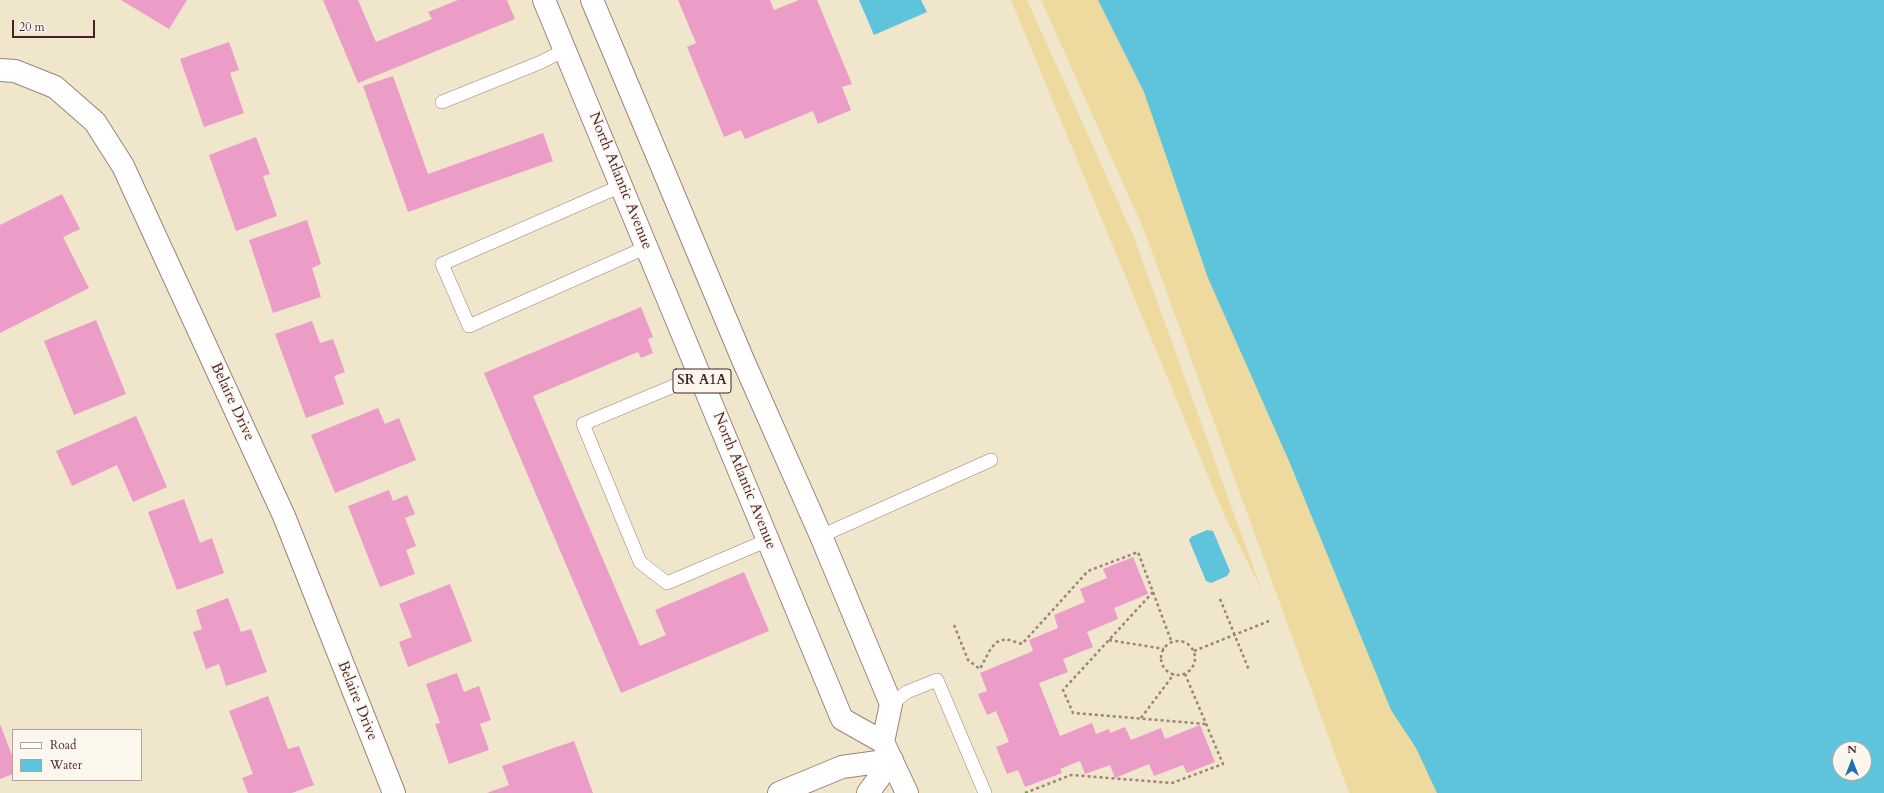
<!DOCTYPE html>
<html>
<head>
<meta charset="utf-8">
<style>
	body { margin:0 }
	#map { position:relative; width:1884px; height:793px; overflow:hidden; background:#f0e6cb; font-family:Cardo,serif }
	canvas { display:block }
	.legend { position:absolute; left:12px; top:729px; width:130px; height:52px; box-sizing:border-box; background:#fbf7ec; border:1px solid #b4a19f; margin:0; padding:5px 7px; list-style:none; font-size:12px; color:#4a1f2b }
	.legend li { display:flex; align-items:center; gap:8px; height:20px }
	.legend b { width:20px; border:1px solid #b4a19f }
	.north { position:absolute; left:1832px; top:741px; width:40px; height:40px; box-sizing:border-box; background:#fbf7ec; border:1px solid #b4a19f; border-radius:50%; rotate:0deg; font-size:11px; font-weight:700; line-height:16px; text-align:center; color:#4a1f2b }
	.north::after { content:''; display:block; margin:auto; width:14px; height:18px; background:#1f6fb2; clip-path:polygon(50% 0,100% 100%,50% 72%,0 100%) }
	.scale { position:absolute; left:12px; top:20px; width:83px; height:18px; box-sizing:border-box; border:2px solid #4a1f2b; border-top:0; padding-left:5px; font-size:12px; line-height:14px; white-space:nowrap; color:#4a1f2b; -webkit-text-stroke:3px #fbf7ec; paint-order:stroke }
</style>
</head>
<body>
<div id="map">
<canvas width="1884" height="793"></canvas>
<ul class="legend">
<li><b style="height:5px;background:#fff"></b>Road</li>
<li><b style="height:11px;background:#5ec4dc"></b>Water</li>
</ul>
<div class="north">N</div>
<div class="scale">20 m</div>
</div>
<script>
const ctx = document.querySelector('canvas').getContext('2d');
ctx.lineJoin = 'round';
function paint(path, color) { ctx.fillStyle = color; ctx.fill(path, 'evenodd'); }
const poly = rows => new Path2D(rows.map(r => 'M' + r).join(''));
function strokePath(path, color, width, dash) { ctx.strokeStyle = color; ctx.lineWidth = width; ctx.lineCap = dash ? 'butt' : 'round'; ctx.setLineDash(dash || []); ctx.stroke(path); }
function write(font, color, halo, rows, align = 'center') {
  ctx.font = font + ' Cardo,serif'; ctx.lineWidth = 3; ctx.setLineDash([]); ctx.textBaseline = 'middle'; ctx.strokeStyle = halo; ctx.fillStyle = color; for (const [text, x, y, turn = 0] of rows) {
    ctx.save(); ctx.translate(x, y); ctx.rotate((+turn || 0) * Math.PI / 180); ctx.textAlign = isNaN(turn) ? turn : align; if (halo) ctx.strokeText(text, 0, 0); ctx.fillText(text, 0, 0); ctx.restore();
  }
}
paint(poly([
	[1011,0,1027,0,1133,235,1262,591,1223,512],
	[1041,0,1312,0,1680,793,1349,793,1144,230]
]), '#eeda9e');
paint(poly([
	[859,0,921,0,927,12,874,35],
	[1098,0,1884,0,1884,793,1437,793,1416,748,1391,710,1289,461,1208,278,1144,92],
	[1840,749,1864,749,1864,773,1840,773],
	[1207,530,1213,531,1230,571,1227,576,1211,583,1206,581,1189,540,1191,537]
]), '#5ec4dc');
paint(poly([
	[121,0,187,0,169,29],
	[323,0,358,0,376,42,432,19,428,12,458,0,507,0,515,19,358,83],
	[678,0,770,0,774,10,799,0,817,0,852,84,842,87,851,110,818,124,813,111,745,139,741,130,724,137,687,47,696,43],
	[229,42,239,70,230,73,244,113,204,127,180,59],
	[393,76,428,174,543,133,553,161,408,212,363,86],
	[256,137,270,174,263,176,277,216,236,231,209,155],
	[62,194,80,229,63,237,89,288,0,333,0,225],
	[307,220,321,264,312,268,321,297,273,313,249,240],
	[641,307,653,337,648,339,653,353,641,358,638,352,533,396,640,646,666,635,655,610,744,572,769,631,621,693,484,373],
	[96,320,126,394,74,415,44,341],
	[312,321,320,343,333,339,345,372,334,376,344,404,306,418,275,334],
	[378,408,385,424,399,418,416,460,335,493,311,435],
	[136,416,167,487,133,502,117,465,72,486,56,451],
	[389,490,393,501,407,495,415,514,405,518,416,546,406,550,415,574,380,587,348,506],
	[184,499,200,543,212,538,224,573,177,590,148,512],
	[1133,557,1148,594,1114,608,1118,619,1087,632,1093,647,1063,659,1068,672,1039,683,1060,736,1092,723,1096,734,1109,729,1110,733,1125,727,1131,740,1161,728,1165,739,1200,725,1215,762,1187,773,1183,765,1154,776,1149,764,1115,778,1110,765,1085,774,1080,761,1060,769,1062,773,1025,787,1018,770,1007,774,996,747,1009,742,996,711,987,715,978,694,987,691,980,673,1033,651,1029,640,1058,628,1054,615,1085,602,1080,589,1107,578,1103,569],
	[450,584,472,641,408,667,399,642,412,637,399,604],
	[228,598,241,632,251,629,267,672,226,686,219,664,206,669,193,632,202,629,196,610],
	[457,673,464,692,479,686,491,720,480,724,489,750,449,764,435,724,440,723,426,684],
	[268,696,288,749,299,746,314,785,292,793,248,793,242,778,253,774,229,711],
	[0,724,13,758,13,774,0,779],
	[574,741,593,793,487,793,509,785,502,766]
]), '#eb9dc7');
const service = poly([
	[442,102,539,63,565,50],
	[621,186,442,264,469,326,647,247],
	[700,375,583,424,640,562,667,583,768,540],
	[821,536,991,460],
	[891,704,907,692,937,680,985,793]
]);
const minor = poly([
	[0,70,15,71,55,87,95,122,123,166,284,516,394,793],
	[779,793,842,767,892,760],
	[868,793,892,760]
]);
const primary = poly([
	[544,0,842,719,883,742,907,793],
	[592,0,743,360,821,536,891,704,883,742]
]);
strokePath(service, '#9d827b', 14);
strokePath(minor, '#9d827b', 24);
strokePath(primary, '#9d827b', 24);
strokePath(poly([
	[1153,592,1063,690,1073,713,1206,724],
	[1220,599,1249,670],
	[954,625,968,660,980,669,991,648,997,642,1006,639,1022,644,1088,571,1138,552,1172,643],
	[1109,640,1164,649],
	'1161 658a17 17 0 1 1 34 0a17 17 0 1 1-34 0Z',
	[1194,651,1269,621],
	[1141,718,1174,674],
	[1025,793,1071,775,1172,783,1223,764,1185,674]
]), '#9d827b', 2.5, [3, 3]);
strokePath(service, '#fff', 13);
strokePath(minor, '#fff', 22);
strokePath(primary, '#fff', 22);
for (const [x, y, w] of [
	[702,381,58]
]) { const box = new Path2D(); box.roundRect(x - w / 2, y - 12, w, 24, 3); ctx.fillStyle = '#fbf7ec'; ctx.fill(box); strokePath(box, '#4a1f2b', 1); }
write('bold 14px', '#4a1f2b', null, [
	["SR A1A",702,381]
]);
write('15px', '#4a1f2b', '#fbf7ec', [
	["North Atlantic Avenue",620,181,68],
	["Belaire Drive",232,402,65],
	["North Atlantic Avenue",744,481,68],
	["Belaire Drive",357,701,68]
]);
</script>
</body>
</html>
